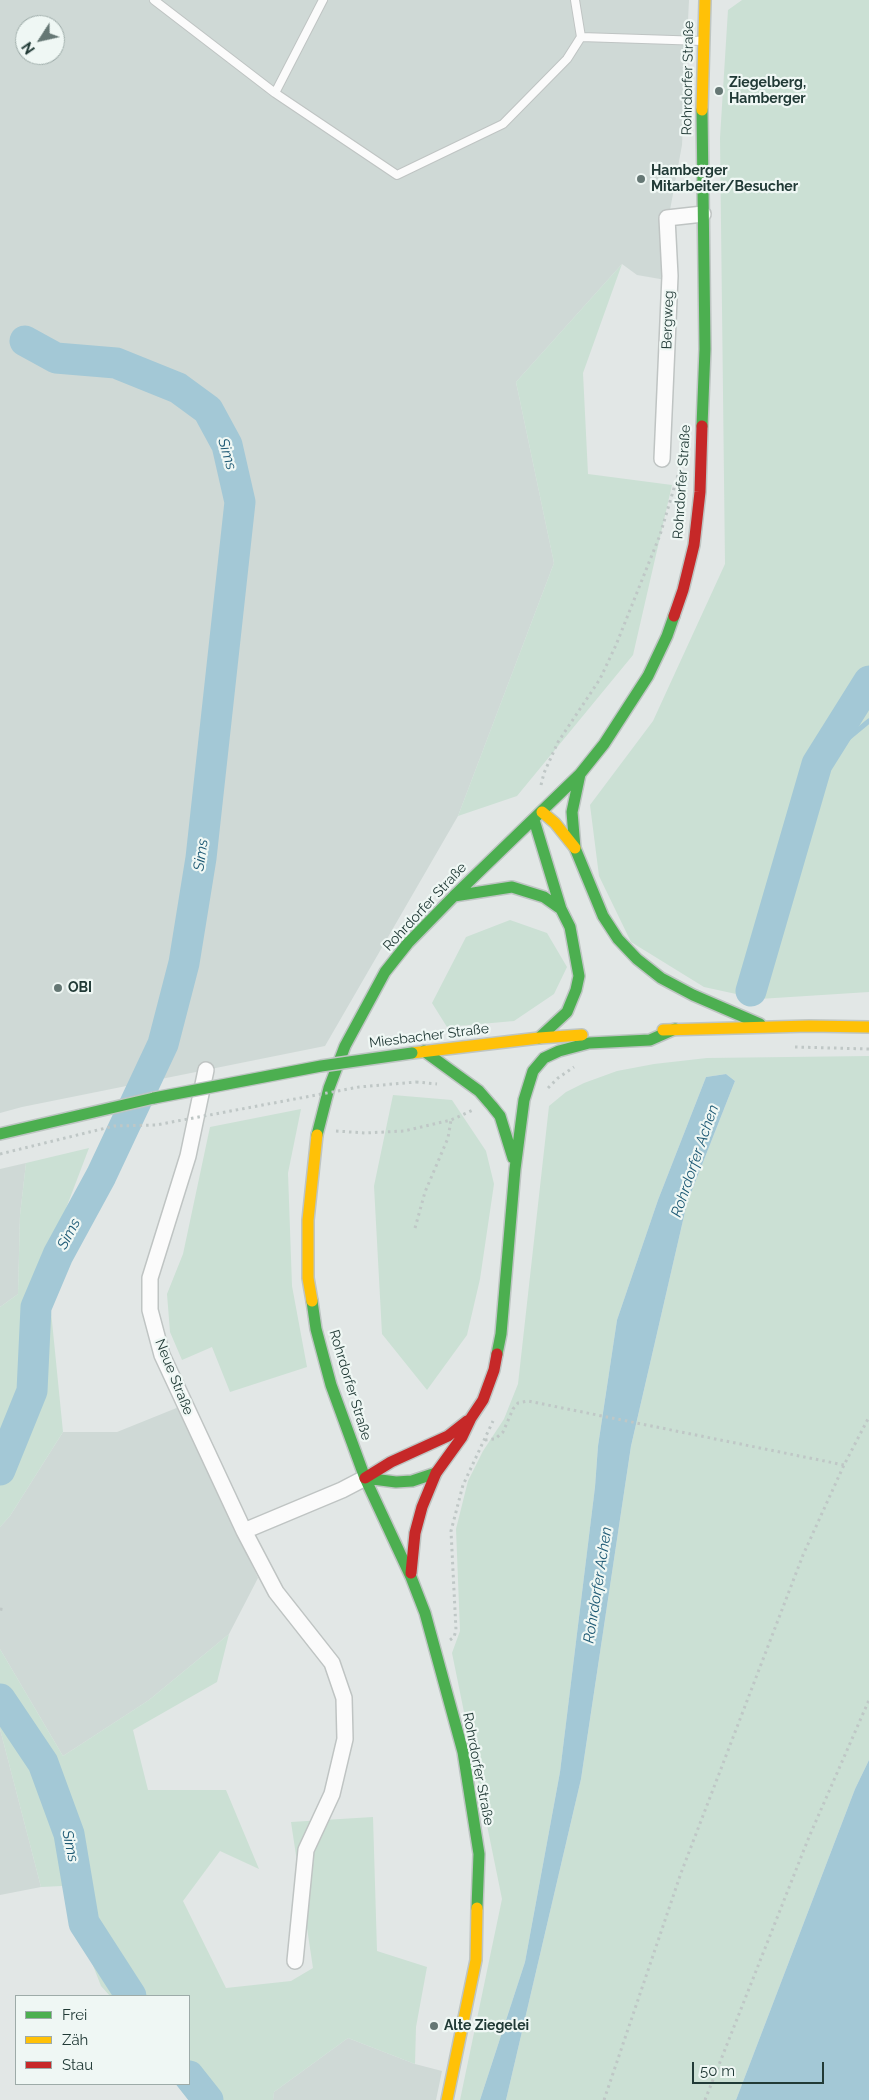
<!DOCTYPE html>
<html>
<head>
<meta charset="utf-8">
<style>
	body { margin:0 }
	#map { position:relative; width:869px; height:2100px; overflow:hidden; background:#e2e7e6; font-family:Raleway,sans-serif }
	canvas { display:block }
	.legend { position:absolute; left:15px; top:1995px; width:175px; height:90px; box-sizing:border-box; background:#eff7f4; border:1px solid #9daba8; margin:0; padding:6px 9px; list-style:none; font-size:15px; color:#213a36 }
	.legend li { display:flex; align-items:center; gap:10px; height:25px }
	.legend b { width:25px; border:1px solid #9daba8 }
	.north { position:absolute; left:15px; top:15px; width:50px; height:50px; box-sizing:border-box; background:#eff7f4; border:1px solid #9daba8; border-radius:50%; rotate:235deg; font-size:14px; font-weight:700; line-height:20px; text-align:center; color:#213a36 }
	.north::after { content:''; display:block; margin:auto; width:18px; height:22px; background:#657774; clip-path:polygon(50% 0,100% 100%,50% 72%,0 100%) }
	.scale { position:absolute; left:692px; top:2062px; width:132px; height:22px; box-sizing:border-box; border:2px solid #213a36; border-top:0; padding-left:6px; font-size:15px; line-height:18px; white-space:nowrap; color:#213a36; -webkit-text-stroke:4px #eff7f4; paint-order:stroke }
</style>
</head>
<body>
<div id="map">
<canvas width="869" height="2100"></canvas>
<ul class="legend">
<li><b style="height:6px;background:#4caf50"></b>Frei</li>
<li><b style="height:6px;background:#ffc107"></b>Zäh</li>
<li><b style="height:6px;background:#c62828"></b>Stau</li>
</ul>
<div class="north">N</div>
<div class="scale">50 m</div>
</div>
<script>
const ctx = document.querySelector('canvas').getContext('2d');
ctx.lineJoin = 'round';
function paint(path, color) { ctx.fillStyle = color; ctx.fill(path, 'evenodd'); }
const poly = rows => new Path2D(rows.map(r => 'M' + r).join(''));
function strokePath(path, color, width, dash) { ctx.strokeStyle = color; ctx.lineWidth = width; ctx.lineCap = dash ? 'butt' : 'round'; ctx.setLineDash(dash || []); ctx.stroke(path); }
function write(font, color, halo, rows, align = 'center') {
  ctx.font = font + ' Raleway,sans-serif'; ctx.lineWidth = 4.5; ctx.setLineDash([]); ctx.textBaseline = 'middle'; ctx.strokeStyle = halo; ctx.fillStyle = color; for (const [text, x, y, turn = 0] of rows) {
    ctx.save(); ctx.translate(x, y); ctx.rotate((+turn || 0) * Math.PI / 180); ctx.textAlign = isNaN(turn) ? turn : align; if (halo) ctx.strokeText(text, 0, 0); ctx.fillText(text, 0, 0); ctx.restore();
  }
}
paint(poly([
	[0,0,689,0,682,145,670,210,666,280,637,275,622,264,516,382,554,563,458,816,325,1046,22,1107,0,1113],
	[25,25,55,25,55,55,25,55],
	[26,1163,20,1215,18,1294,0,1307,0,1169],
	[179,1407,258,1578,229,1634,149,1700,63,1756,0,1649,0,1527,10,1516,63,1432,117,1432],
	[0,1729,41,1887,0,1895],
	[348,2038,415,2064,442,2071,436,2100,273,2100,274,2092]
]), '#cfd9d6');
paint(poly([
	[742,0,869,0,869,992,759,999,704,987,631,942,599,876,590,805,653,721,725,564,720,138,728,10],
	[622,264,583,373,588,474,672,485,633,655,517,796,458,816,554,563,516,382],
	[510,920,547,933,567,967,554,994,514,1021,447,1027,432,1003,466,937],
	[869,1056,869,1760,855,1789,736,2100,506,2100,581,1779,631,1446,687,1203,735,1081,726,1074,706,1077,658,1200,617,1320,598,1446,595,1487,560,1772,525,1962,480,2100,460,2100,502,1899,452,1653,460,1631,456,1529,468,1481,483,1451,504,1419,518,1384,549,1106,566,1092,584,1083,617,1071,654,1064,707,1058],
	[393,1095,452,1100,486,1151,494,1184,480,1279,467,1335,427,1390,382,1334,374,1186],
	[301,1109,288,1173,292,1286,307,1367,230,1392,212,1347,182,1360,170,1332,167,1294,183,1254,210,1127],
	[89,1148,46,1261,63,1432,10,1516,0,1527,0,1307,18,1294,20,1215,26,1163],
	[229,1634,217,1682,133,1730,148,1790,226,1790,259,1869,220,1851,183,1901,226,1988,291,1981,313,1968,291,1822,373,1817,377,1951,427,1967,416,2027,415,2064,348,2038,274,2092,273,2100,189,2100,176,2084,189,2084,189,1996,110,1996,101,1986,62,1886,41,1887,0,1729,0,1649,63,1756,149,1700]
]), '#cbe0d4');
paint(poly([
	[726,1074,735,1081,687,1203,631,1446,581,1779,506,2100,480,2100,525,1962,560,1772,595,1487,598,1446,617,1320,658,1200,706,1077],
	[869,1760,869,2100,736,2100,855,1789]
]), '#a3c8d6');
strokePath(poly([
	[817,764,869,721]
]), '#a3c8d6', 5);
strokePath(poly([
	[751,991,817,764,869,681],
	[0,1470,32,1391,36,1307,58,1255,101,1176,163,1044,184,963,201,858,240,502,227,445,208,410,178,388,116,363,56,358,25,341],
	[0,1699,43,1763,69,1834,84,1923,131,1996],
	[189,2076,208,2100]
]), '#a3c8d6', 31);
const lane = poly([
	[154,0,275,93,397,175,503,124,567,59,581,37,703,41],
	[575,0,581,37],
	[275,93,323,0]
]);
const street = poly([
	[662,459,670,276,667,218,703,214],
	[206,1070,188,1156,150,1278,150,1310,162,1355,244,1531,276,1592,332,1663,344,1698,345,1739,332,1794,306,1850,295,1961],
	[244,1531,342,1490,365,1478]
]);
const fast = poly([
	[702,110,705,349,702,426],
	[580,774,572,812,575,848,603,916,618,939,637,959,661,978,693,995,760,1024],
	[534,820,561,909,570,927,579,976,576,990,567,1012,539,1038],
	[454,896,512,887,544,897,561,909],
	[424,1051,479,1091,492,1106,500,1116,513,1158],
	[0,1134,154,1098],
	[317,1135,329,1088,345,1046,385,972,408,943,454,896,580,774,604,744,648,676,667,636,674,616],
	[312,1301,316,1329,331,1385,365,1478,411,1577,425,1613,463,1752,479,1854,477,1908],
	[497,1354,501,1334,515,1169,524,1100,533,1071,544,1058,559,1051,589,1043,650,1040,675,1029],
	[365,1478,396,1482,412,1481,436,1473]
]);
const slow = poly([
	[702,110,705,0],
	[542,812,555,823,575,848],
	[663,1030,809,1026,869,1027],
	[412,1053,539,1038,582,1035],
	[312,1301,308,1278,308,1220,317,1135],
	[447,2100,476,1960,477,1908]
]);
const jam = poly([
	[674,616,683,590,694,545,700,492,702,426],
	[365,1478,391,1462,448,1436,467,1421],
	[411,1573,415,1533,422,1507,436,1473,462,1437,471,1418,483,1400,494,1370,497,1354]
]);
strokePath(lane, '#bfc4c3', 10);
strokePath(street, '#bfc4c3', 18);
strokePath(fast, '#bec5c3', 14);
strokePath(slow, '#bec5c3', 14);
strokePath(jam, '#bec5c3', 14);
strokePath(poly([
	[541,785,544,773,558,742,600,679,616,645,660,535,683,458],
	[795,1047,869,1049],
	[416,1082,437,1084],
	[548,1088,558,1078,574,1067],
	[336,1131,365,1133,404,1131,451,1120,473,1110],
	[415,1228,425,1192,448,1138,451,1120],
	[485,1440,495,1439,503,1432,513,1409,518,1403,528,1401,844,1465],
	[0,1609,6,1610],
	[450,1640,454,1637,456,1630,451,1531,463,1485,493,1421],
	[604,2100,681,1873,803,1555,844,1465,869,1417],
	[705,2100,809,1837,869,1700]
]), '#bfc7c6', 3, [2.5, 4]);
strokePath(lane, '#fbfbfb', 8);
strokePath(street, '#fbfbfb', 15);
strokePath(fast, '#4caf50', 11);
strokePath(slow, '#ffc107', 11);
strokePath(jam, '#c62828', 11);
const fastBridge = poly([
	[154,1098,321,1066,412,1053]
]);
strokePath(fastBridge, '#bec5c3', 14, []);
strokePath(poly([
	[0,1154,114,1126,156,1125,359,1087,416,1082]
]), '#bfc7c6', 3, [2.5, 4]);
strokePath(fastBridge, '#4caf50', 11);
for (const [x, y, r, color] of [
	[719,91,5,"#657774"],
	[641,179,5,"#657774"],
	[58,988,5,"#657774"],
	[434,2026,5,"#657774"]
]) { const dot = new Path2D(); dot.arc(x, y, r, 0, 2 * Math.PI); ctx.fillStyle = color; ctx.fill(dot); strokePath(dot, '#eff7f4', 2); }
write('14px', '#213a36', '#eff7f4', [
	["Rohrdorfer Straße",688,78,-89],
	["Bergweg",668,320,-88],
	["Rohrdorfer Straße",682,482,-86],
	["Rohrdorfer Straße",425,907,-47],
	["Miesbacher Straße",429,1036,-7],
	["Neue Straße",174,1377,68],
	["Rohrdorfer Straße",350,1385,73],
	["Rohrdorfer Straße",478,1769,79]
]);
write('bold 14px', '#213a36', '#eff7f4', [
	["Ziegelberg,",729,83],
	["Hamberger",729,99],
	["Hamberger",651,171],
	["Mitarbeiter/Besucher",651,187],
	["OBI",68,988],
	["Alte Ziegelei",444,2026]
], 'left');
write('italic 15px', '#1d5974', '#eff7f4', [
	["Sims",227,454,73],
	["Sims",201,855,-82],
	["Rohrdorfer Achen",695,1161,-71],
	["Sims",69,1234,-62],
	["Rohrdorfer Achen",598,1585,-81],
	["Sims",70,1846,78]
]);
</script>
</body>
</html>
